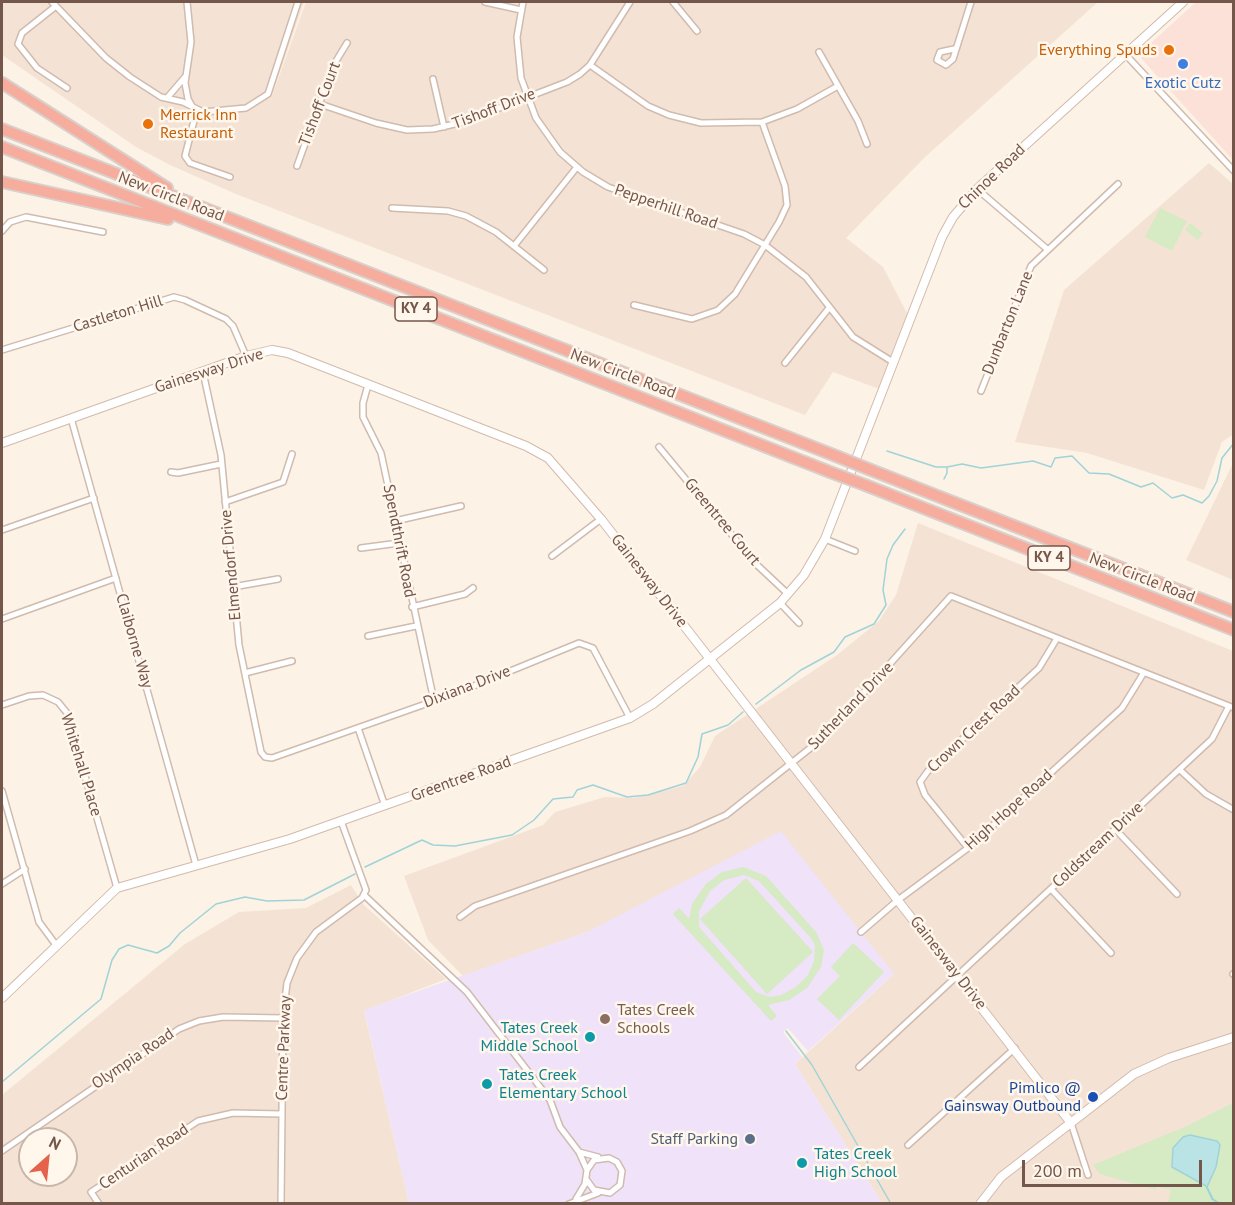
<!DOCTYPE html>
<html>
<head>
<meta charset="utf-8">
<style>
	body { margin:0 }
	#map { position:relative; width:1235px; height:1205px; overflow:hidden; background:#fcf2e6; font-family:"PT Sans",sans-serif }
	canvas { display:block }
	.frame { position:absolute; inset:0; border:3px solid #75564a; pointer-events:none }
	.north { position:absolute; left:18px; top:1127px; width:60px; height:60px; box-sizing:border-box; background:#fff6ec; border:2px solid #c8b6ab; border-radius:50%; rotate:27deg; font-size:16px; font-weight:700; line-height:24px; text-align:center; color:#75564a }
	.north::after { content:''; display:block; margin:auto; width:21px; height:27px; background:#e5624b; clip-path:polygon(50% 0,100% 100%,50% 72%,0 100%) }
	.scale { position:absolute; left:1022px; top:1160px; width:180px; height:27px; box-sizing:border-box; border:3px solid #75564a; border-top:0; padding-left:8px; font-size:18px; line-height:21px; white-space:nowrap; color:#75564a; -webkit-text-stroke:4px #fff6ec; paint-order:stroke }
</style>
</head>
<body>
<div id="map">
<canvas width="1235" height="1205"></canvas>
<div class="frame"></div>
<div class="north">N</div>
<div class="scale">200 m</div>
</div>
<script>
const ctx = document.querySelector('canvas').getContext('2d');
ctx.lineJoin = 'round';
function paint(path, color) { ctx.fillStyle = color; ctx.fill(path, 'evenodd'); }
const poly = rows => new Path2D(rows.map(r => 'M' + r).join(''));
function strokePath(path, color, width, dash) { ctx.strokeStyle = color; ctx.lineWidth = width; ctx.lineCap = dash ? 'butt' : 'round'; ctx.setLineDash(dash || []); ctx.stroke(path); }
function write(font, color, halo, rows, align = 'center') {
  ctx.font = font + ' "PT Sans",sans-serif'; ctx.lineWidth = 5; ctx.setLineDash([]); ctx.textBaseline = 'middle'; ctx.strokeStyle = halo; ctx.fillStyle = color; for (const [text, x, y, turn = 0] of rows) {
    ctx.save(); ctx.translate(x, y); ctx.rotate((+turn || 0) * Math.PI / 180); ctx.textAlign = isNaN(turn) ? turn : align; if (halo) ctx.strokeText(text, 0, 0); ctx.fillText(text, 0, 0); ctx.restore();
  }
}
paint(poly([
	[2,2,304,2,267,110,306,2,1098,2,924,158,846,238,883,267,910,319,882,390,833,372,805,415,236,194,170,165,136,147,2,55],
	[1209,163,1233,184,1234,434,1222,442,1204,490,1087,453,1015,442,1064,290],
	[1233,463,1234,580,1233,580,1186,560],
	[918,523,1233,651,1233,1203,882,1203,795,1064,894,974,587,932,463,976,428,940,404,876,543,825,555,812,605,797,634,798,683,786,700,767,715,736,837,655,879,621,896,595],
	[351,885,364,905,446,979,364,1011,409,1203,2,1204,2,1095,185,944,239,912,306,908],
	[30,1139,66,1139,66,1175,30,1175]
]), '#f4e3d4');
paint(poly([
	[1196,2,1233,2,1233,160,1140,57,1140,53]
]), '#fce1d9');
paint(poly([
	[781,831,894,974,808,1051,788,1028,783,1032,802,1057,795,1064,882,1203,409,1203,364,1010,587,932]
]), '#efe2f9');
paint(poly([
	[1160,208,1187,221,1172,251,1145,237],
	[1190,223,1203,233,1198,240,1185,230],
	[743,867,766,876,816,932,824,950,821,967,807,988,789,1000,768,1005,777,1016,771,1021,673,914,679,908,689,919,692,904,706,884,722,872],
	[744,875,759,881,811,938,815,946,814,961,808,975,796,987,781,995,770,997,756,992,699,927,699,911,710,891,724,880],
	[746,878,813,952,767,994,700,919],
	[853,943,884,972,839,1020,817,999,840,976,831,967],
	[1233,1103,1233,1203,1168,1203,1171,1190,1157,1187,1156,1190,1100,1174,1093,1165,1189,1125]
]), '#d6eac4');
const water = poly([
	[1190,1135,1217,1141,1220,1145,1216,1167,1207,1187,1213,1199,1219,1203,1212,1199,1206,1186,1172,1167,1173,1148,1183,1137,1190,1135]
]);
paint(water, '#bae3e6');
strokePath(water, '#a0d3d8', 1.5);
strokePath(poly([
	[887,451,936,467,947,467],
	[944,479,947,473,947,467,962,464,981,468,1033,461,1051,467,1055,458,1072,456,1089,473,1109,474,1141,487,1153,483,1172,498,1183,495,1202,503,1209,496,1217,481,1222,458,1234,443],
	[756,704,801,670,834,652,845,637,874,624,886,605,883,590,887,559,893,545,905,529],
	[365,867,422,840,433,845,455,846,512,835,534,820,553,799,573,797,577,790,593,785,627,797,648,795,686,783,698,757,702,734,728,725,743,712],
	[786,1031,812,1065,891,1204],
	[2,1082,101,999,112,960,119,949,128,945,157,953,169,946,180,933,216,904,245,897,267,901,304,900,355,874]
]), '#a0d3d8', 1.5);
const street = poly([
	[52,2,106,58,130,77,161,97,183,102,203,112,246,108,268,94,298,2],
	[187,2,191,42,185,83,188,99,196,113,185,156,190,163,230,177],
	[485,2,521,10],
	[523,2,517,37,521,78,536,118,560,152,583,172,608,187,744,234,765,245,806,277,853,337,893,362],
	[673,2,697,31],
	[56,6,22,33,18,44,37,68,67,88],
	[954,49,940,52,937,60,946,65,953,59,971,2],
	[819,52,858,121,867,144],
	[1125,54,1234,171],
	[590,65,648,106,669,115,701,123,762,122,797,109,838,86],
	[433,79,444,127],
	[167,98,185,77],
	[320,104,376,123,407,130,433,129,463,122,567,82,580,74,590,65,630,2],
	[297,166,333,66,347,43],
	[977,189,1047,249],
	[392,208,448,211,466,216,496,232,544,270],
	[2,231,10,222,26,217,103,232],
	[514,246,577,167],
	[634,305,692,319,718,310,735,294,779,222,787,205,785,186,762,122],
	[2,350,174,297,185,300,226,319,233,326,246,356],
	[785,363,829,308],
	[203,372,221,455,239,645,261,752,265,757,272,758,454,694,579,643,593,648,630,718],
	[368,385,363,403,363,417,381,453,434,701],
	[981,391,1031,266,1118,184],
	[71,418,196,865],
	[659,447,756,564,788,594],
	[171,472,178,473,221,464],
	[225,502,283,482,292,454],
	[395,521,461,506],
	[2,530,94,498],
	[825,539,855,551],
	[361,548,399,543],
	[552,556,601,519],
	[233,587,278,579],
	[780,603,799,623],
	[412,607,465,594,473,588],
	[2,619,116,578],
	[368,636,416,626],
	[245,673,292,661],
	[2,705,29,696,43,695,58,702,67,713,117,888],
	[358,728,385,806],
	[1180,770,1206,794,1234,810],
	[2,791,39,922,56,945],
	[1115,829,1177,894],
	[968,848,925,795,920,782,928,771,1039,668,1056,640],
	[2,884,25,869],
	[1051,889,1111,953],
	[364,895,467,992,550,1100,560,1127,579,1152,587,1170],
	[460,917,475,906,690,831,726,815,823,738,951,596,1234,708],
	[861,932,898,900,968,848,1122,708,1143,674],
	[1233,974,1234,975],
	[859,1067,1212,739,1229,706],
	[1071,1123,1088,1175],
	[908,1145,1015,1048],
	[2,1151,179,1029,199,1021,223,1017,283,1018],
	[579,1152,598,1157],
	[576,1199,585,1184,587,1170,594,1160,609,1158,617,1162,622,1171,620,1185,610,1193,594,1190,586,1179],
	[99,1204,91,1192,198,1121,233,1113,282,1114],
	[281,1204,283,1018,287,983,297,958,316,932,362,898,366,890,341,821],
	[569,1204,598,1193]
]);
const secondary = poly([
	[2,443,246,356,272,350,288,353,526,446,548,458,601,519,1071,1123],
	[2,998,117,888,290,839,630,718,653,704,780,603,804,575,825,539,942,237,953,217,977,189,1183,2],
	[980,1204,1001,1177,1134,1074,1169,1058,1234,1037]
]);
const highway = poly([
	[2,83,167,188],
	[2,129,836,456],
	[2,147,830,472],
	[2,182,168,219],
	[871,470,1234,612],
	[865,485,1234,630]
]);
strokePath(street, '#d0bbae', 8);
strokePath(secondary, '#d3baac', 10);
strokePath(highway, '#d8d0cc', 14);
strokePath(street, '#fff', 5);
strokePath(secondary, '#fff', 8);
strokePath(highway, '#f6ad9d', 10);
const highwayBridge = poly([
	[836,456,871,470],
	[830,472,865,485]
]);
strokePath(highwayBridge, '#d8d0cc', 14, []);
strokePath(highwayBridge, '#f6ad9d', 10);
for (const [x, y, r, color] of [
	[1169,50,6,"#e8710a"],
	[1183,64,6,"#3f7fe0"],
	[148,124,6,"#e8710a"],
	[605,1019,6,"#8d6e63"],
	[590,1037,6,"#0f9aa8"],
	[487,1084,6,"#0f9aa8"],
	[1093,1097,6,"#1a4fb4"],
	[750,1139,6,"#5c6f8a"],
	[802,1163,6,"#0f9aa8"]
]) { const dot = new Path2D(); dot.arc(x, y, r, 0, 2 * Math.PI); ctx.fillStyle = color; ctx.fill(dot); strokePath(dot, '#fff6ec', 2); }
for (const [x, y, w] of [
	[416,309,42],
	[1049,558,42]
]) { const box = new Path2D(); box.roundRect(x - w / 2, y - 12, w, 24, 4.5); ctx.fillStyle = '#fff6ec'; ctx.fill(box); strokePath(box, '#75564a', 1.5); }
write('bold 15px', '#75564a', null, [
	["KY 4",416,309],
	["KY 4",1049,558]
]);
write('16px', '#c56008', '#fff6ec', [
	["Everything Spuds",1157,50],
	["Merrick Inn",160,115,"left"],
	["Restaurant",160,133,"left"]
], 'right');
write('16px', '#366cbe', '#fff6ec', [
	["Exotic Cutz",1183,83]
]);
write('16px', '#75564a', '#fff6ec', [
	["Tishoff Court",320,104,-69],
	["Tishoff Drive",494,109,-21],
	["Chinoe Road",992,177,-44],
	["New Circle Road",171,197,21],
	["Pepperhill Road",666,207,19],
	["Castleton Hill",118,314,-17],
	["Dunbarton Lane",1008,323,-68],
	["Gainesway Drive",209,371,-18],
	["New Circle Road",623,374,21],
	["Greentree Court",722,522,50],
	["Spendthrift Road",399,541,79],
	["Elmendorf Drive",231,565,-95],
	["New Circle Road",1142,578,21],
	["Gainesway Drive",649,581,52],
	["Claiborne Way",134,641,74],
	["Dixiana Drive",467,687,-21],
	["Sutherland Drive",851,706,-46],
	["Crown Crest Road",974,729,-43],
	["Whitehall Place",81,765,73],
	["Greentree Road",461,779,-20],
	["High Hope Road",1009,810,-42],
	["Coldstream Drive",1098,845,-43],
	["Gainesway Drive",948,963,52],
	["Centre Parkway",284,1048,-88],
	["Olympia Road",133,1059,-34],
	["Centurian Road",144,1157,-34]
]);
write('16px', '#785e54', '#fff6ec', [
	["Tates Creek",617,1010],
	["Schools",617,1028]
], 'left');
write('16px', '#0d838f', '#fff6ec', [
	["Tates Creek",578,1028,"right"],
	["Middle School",578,1046,"right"],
	["Tates Creek",499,1075],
	["Elementary School",499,1093],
	["Tates Creek",814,1154],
	["High School",814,1172]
], 'left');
write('16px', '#164399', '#fff6ec', [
	["Pimlico @",1081,1088],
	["Gainsway Outbound",1081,1106]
], 'right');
write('16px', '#4e5e75', '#fff6ec', [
	["Staff Parking",738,1139]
], 'right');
</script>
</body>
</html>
